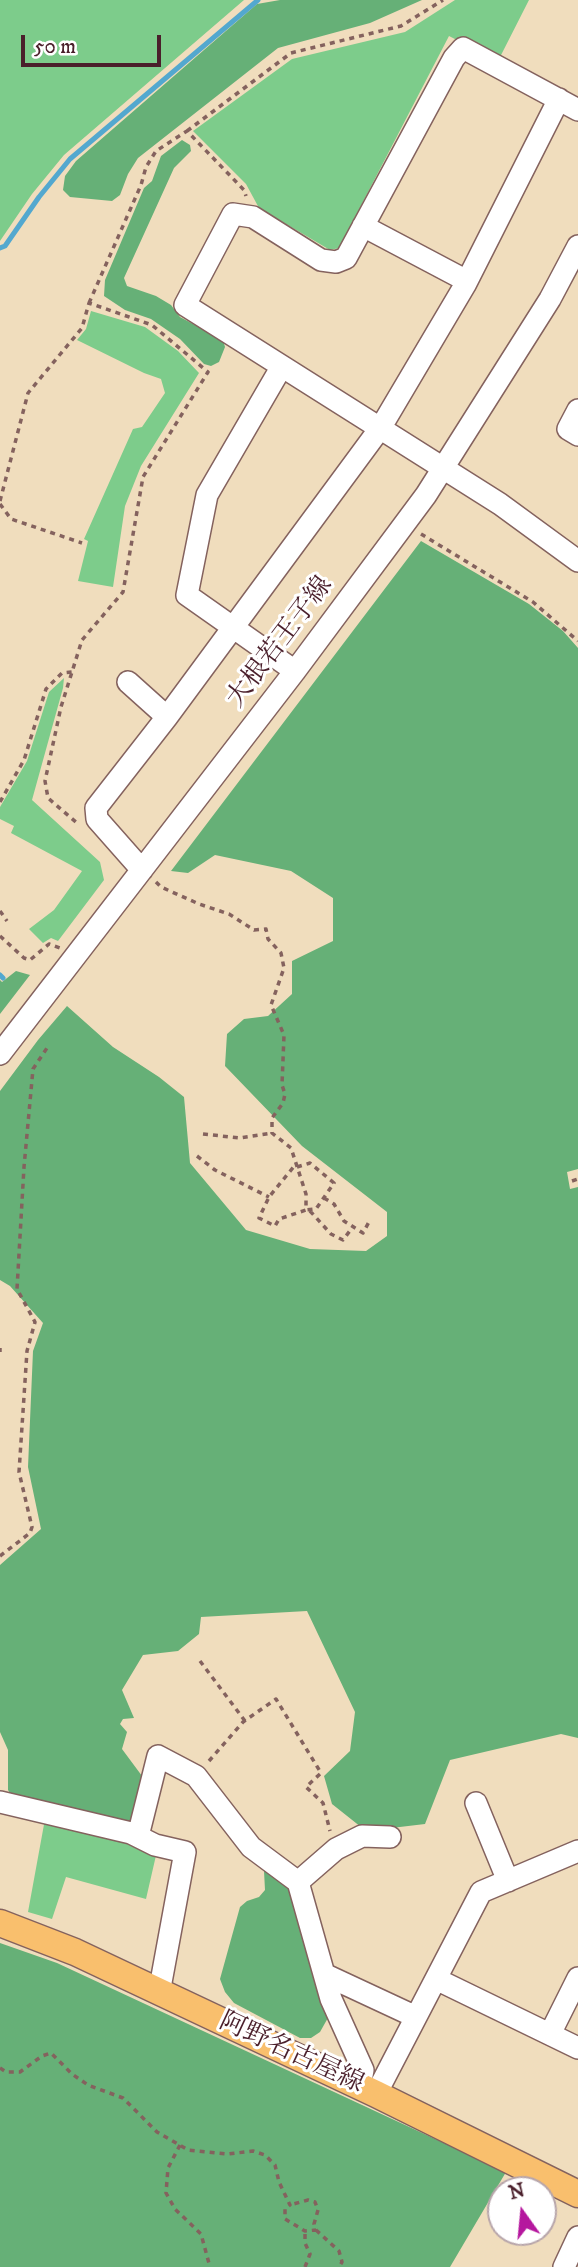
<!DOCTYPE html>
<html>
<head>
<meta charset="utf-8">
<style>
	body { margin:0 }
	#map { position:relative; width:578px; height:2267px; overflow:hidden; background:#f0ddbd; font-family:"IM FELL DW Pica",serif }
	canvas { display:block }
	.north { position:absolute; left:487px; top:2176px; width:70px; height:70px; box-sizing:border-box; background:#fff; border:2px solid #b7a5aa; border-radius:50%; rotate:345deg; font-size:19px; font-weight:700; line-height:28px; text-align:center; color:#4a1f2b }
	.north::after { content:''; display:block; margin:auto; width:24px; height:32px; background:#b5179e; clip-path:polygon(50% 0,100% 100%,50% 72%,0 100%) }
	.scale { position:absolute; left:21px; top:35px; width:140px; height:32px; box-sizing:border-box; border:4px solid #4a1f2b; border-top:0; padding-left:9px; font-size:21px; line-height:24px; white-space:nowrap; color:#4a1f2b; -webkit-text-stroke:5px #fff; paint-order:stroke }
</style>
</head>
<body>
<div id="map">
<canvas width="578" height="2267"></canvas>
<div class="north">N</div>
<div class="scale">50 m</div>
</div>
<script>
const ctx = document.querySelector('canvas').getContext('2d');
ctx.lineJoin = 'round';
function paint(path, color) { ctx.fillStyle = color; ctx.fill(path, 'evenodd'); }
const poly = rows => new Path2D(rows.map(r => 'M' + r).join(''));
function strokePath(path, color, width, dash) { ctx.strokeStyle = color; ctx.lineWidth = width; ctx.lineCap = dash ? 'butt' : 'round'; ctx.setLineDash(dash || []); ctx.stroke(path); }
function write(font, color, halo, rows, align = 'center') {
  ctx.font = font + ' "IM FELL DW Pica","Noto Serif JP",serif'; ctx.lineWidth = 6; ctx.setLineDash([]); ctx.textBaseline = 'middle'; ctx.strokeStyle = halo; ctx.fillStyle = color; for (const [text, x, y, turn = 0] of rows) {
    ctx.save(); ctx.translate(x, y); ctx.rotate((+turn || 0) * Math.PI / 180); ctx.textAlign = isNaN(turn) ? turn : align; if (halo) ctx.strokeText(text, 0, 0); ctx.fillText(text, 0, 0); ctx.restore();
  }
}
paint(poly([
	[0,0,244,0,64,155,32,194,0,241],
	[455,0,529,0,498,61,449,36,339,248,330,250,259,208,246,184,193,131,292,59,405,32],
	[91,311,145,327,178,351,199,373,141,466,125,506,113,587,78,581,88,541,84,539,133,429,142,427,165,393,161,379,144,373,77,340,86,329],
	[64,678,63,688,32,800,100,862,104,880,58,941,51,938,43,943,29,929,54,910,82,871,11,833,14,826,0,819,0,807,27,761,49,692],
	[45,1819,157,1851,146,1899,66,1877,52,1919,28,1912]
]), '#7dcc8b');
paint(poly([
	[280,0,422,0,370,23,278,48,138,158,128,174,120,195,112,201,70,197,63,190,65,176,76,161,257,4],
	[182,140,190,145,191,151,174,168,124,278,127,286,156,296,171,305,180,317,223,340,225,347,219,362,211,366,204,364,180,339,151,319,125,310,104,296,105,280,144,188,152,181,161,156],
	[421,541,529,604,563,631,578,648,578,1169,567,1172,570,1189,578,1187,578,1738,561,1734,450,1760,425,1824,366,1831,332,1804,324,1776,350,1751,355,1712,307,1611,201,1617,199,1634,178,1651,143,1655,122,1690,134,1718,123,1719,120,1724,127,1732,122,1749,145,1780,131,1825,14,1799,8,1790,8,1750,0,1732,0,1565,41,1529,28,1467,33,1351,43,1323,10,1286,0,1280,0,1091,38,1040,67,1006,113,1047,159,1077,184,1097,190,1163,246,1230,310,1249,366,1251,387,1236,387,1212,302,1146,225,1066,227,1034,244,1019,268,1016,292,994,292,961,333,941,333,898,291,871,215,855,188,873,171,871],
	[16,971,30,975,0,1014,0,980,2,982],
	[271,1869,294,1885,329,2016,320,2032,311,2038,300,2038,234,2003,225,1992,220,1979,240,1907,247,1901,259,1897,265,1890,264,1871],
	[0,1943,57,1963,506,2172,450,2267,0,2267]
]), '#66b077');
strokePath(poly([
	[0,248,5,246,39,197,70,159,258,0],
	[0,975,3,978]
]), '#53a8cf', 5);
const minor = poly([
	[578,110,463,48,454,58,346,258,336,262,321,260,253,217,233,214,185,305,500,504,578,561],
	[363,226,467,281],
	[282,366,207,495,187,595,295,671],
	[578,410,568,429,578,435],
	[128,682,167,717],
	[142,870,97,819,96,808,167,717,381,427,465,285,559,99],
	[0,1054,295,671,426,495,550,299,578,246],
	[0,1802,131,1833,155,1845,185,1852,159,1993],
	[476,1803,508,1881],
	[138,1836,158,1756,196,1776,251,1847,298,1882,331,1999,363,2070,360,2086],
	[298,1882,336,1849,362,1836,390,1837],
	[325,1977,328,1976,416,2017],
	[436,1979,578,2048],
	[550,2034,578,1978],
	[376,2094,481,1892,578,1851],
	[564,2267,578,2237]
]);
const major = poly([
	[0,1923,75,1952,376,2094,578,2194]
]);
strokePath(minor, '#84625e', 24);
strokePath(major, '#84625e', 29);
strokePath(poly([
	[187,131,291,53,401,26,443,0],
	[89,303,141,185,146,167,156,151,187,131,244,190,246,196],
	[0,501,28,393,82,328,89,303,152,325,208,372,143,477,123,592,82,640,61,707,45,781,48,798,77,823],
	[0,504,11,519,82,543],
	[421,534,533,602,578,641],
	[0,802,24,760,46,689,62,673,72,672],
	[156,882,161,887,199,904,229,914,254,930,266,929,268,939,281,953,284,968,271,1005,284,1035,282,1085,285,1094,283,1103,272,1118,272,1133,291,1148,306,1194,306,1210,279,1219,275,1226,259,1218,269,1197,296,1164],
	[0,911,7,921],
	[0,936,24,958,30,960,49,944,60,948],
	[203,1134,240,1138,272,1133],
	[197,1156,215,1170,269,1197],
	[297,1167,310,1163,334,1183,316,1209,306,1210],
	[572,1181,578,1179],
	[324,1198,334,1204,344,1221,363,1233,370,1220],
	[310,1211,331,1234,343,1240,352,1228],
	[0,1348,0,1352],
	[0,1556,30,1533,32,1527,19,1472,27,1351,35,1322,17,1289,24,1167,33,1069,49,1045],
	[200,1661,245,1721],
	[209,1761,243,1722,276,1699,321,1773,306,1787,323,1803,330,1831],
	[0,2068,6,2072,20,2072,42,2056,51,2053,72,2074,88,2085,123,2098,157,2132,188,2150,228,2154,253,2151,265,2155,275,2165,279,2182,290,2205,285,2209,285,2219,305,2231,316,2230,314,2224,318,2210,315,2202,308,2200,290,2205],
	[180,2145,168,2168,166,2193,175,2209,201,2234,210,2267],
	[316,2230,339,2251,342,2262,339,2267],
	[305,2267,310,2254,305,2243,305,2231]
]), '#84625e', 3.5, [5, 5]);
strokePath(minor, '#fff', 21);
strokePath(major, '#f9bf6d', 26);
write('26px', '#4a1f2b', '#fff', [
	["大根若王子線",281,643,-53],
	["阿野名古屋線",291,2054,25]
]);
</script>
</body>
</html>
